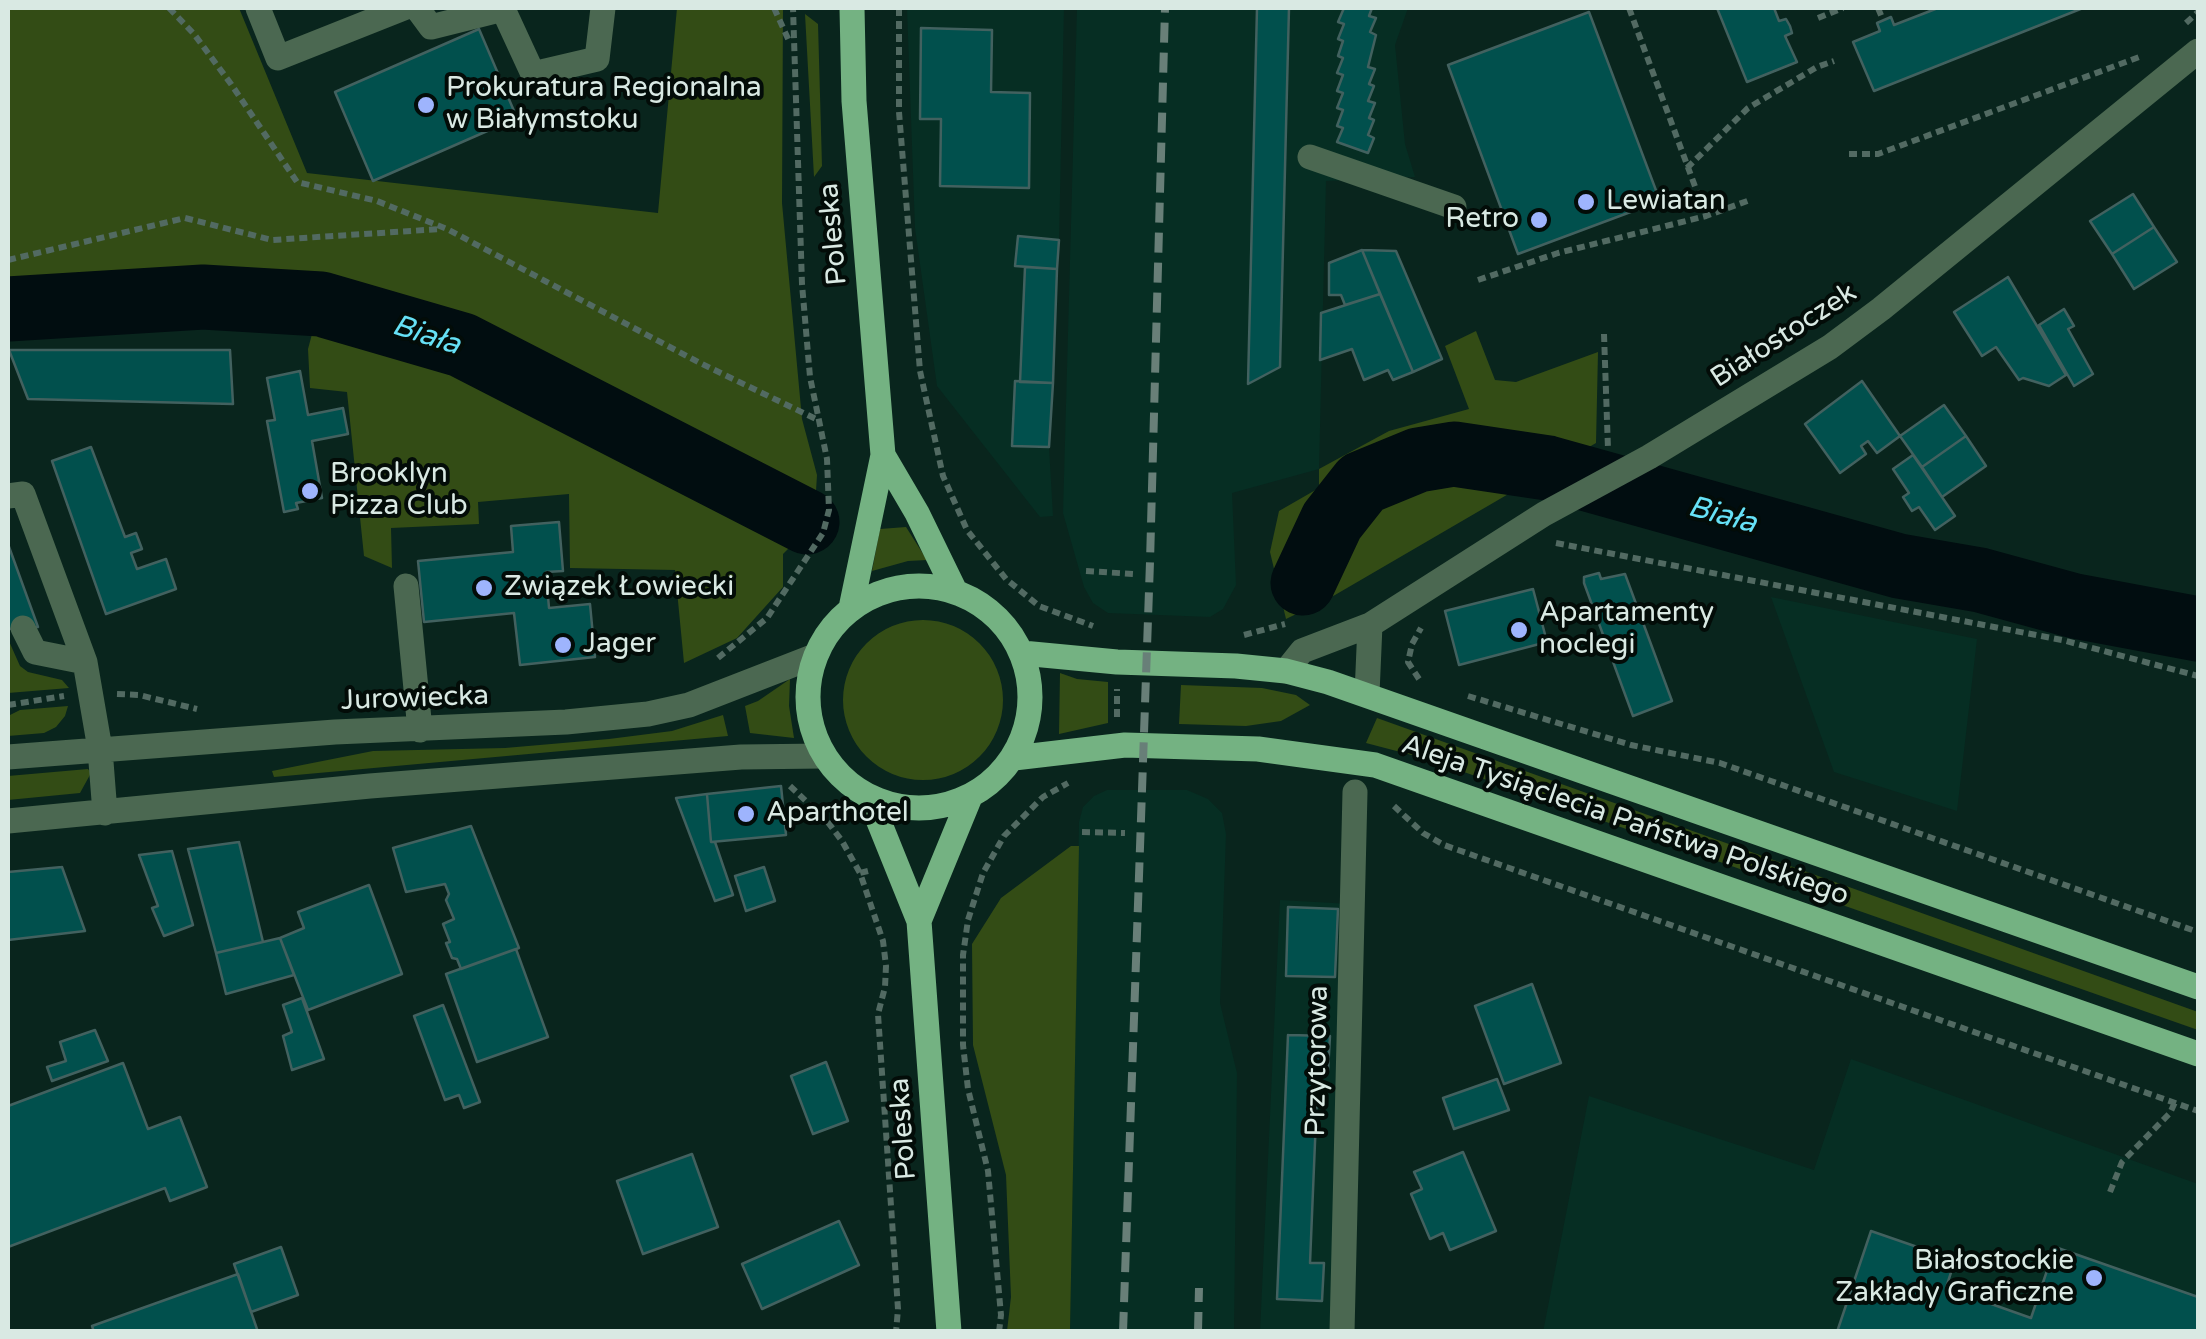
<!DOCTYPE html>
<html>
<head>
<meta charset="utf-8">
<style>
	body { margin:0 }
	#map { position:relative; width:2206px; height:1339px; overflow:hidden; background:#09251d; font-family:"Varela Round",sans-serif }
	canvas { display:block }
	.frame { position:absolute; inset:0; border:10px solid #d9e9e3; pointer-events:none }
</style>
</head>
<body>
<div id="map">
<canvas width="2206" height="1339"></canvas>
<div class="frame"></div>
</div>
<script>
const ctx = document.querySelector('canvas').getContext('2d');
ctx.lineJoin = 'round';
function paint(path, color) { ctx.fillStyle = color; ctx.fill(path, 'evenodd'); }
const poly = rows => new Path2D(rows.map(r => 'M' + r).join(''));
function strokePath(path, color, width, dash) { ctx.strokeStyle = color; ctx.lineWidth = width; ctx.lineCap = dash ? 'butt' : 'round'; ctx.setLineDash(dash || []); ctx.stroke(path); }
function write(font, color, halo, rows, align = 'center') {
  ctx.font = font + ' "Varela Round",sans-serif'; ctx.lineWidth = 8; ctx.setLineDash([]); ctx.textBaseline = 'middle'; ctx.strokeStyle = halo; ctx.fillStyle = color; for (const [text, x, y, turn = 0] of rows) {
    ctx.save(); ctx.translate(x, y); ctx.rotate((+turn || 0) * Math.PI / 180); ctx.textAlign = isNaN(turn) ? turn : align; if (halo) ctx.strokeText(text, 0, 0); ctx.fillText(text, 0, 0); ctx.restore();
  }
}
paint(poly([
	[907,8,1064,8,1059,240,1049,447,1053,516,1040,517,937,386,915,228],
	[1077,8,1408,8,1395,45,1405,144,1415,177,1326,181,1319,469,1232,493,1236,585,1223,609,1210,617,1108,613,1093,603,1084,587,1063,513],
	[1771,597,1977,639,1957,811,1834,772],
	[1107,790,1187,790,1208,799,1222,813,1226,834,1220,1003,1237,1073,1234,1331,1070,1332,1079,822,1083,807,1094,796],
	[1280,900,1351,904,1342,1331,1260,1332],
	[1851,1059,2198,1184,2198,1331,1543,1332,1589,1096,1814,1170]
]), '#062e23');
paint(poly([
	[8,8,239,8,307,173,658,213,677,8,783,8,782,203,802,419,817,475,815,507,802,535,783,554,783,587,737,638,684,663,675,570,570,568,569,494,478,502,479,524,391,528,392,568,364,556,347,392,310,388,308,349,320,304,202,296,8,309],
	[805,14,818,24,822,166,814,177],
	[1476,331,1495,380,1516,382,1598,352,1596,443,1335,595,1286,619,1270,552,1279,511,1319,488,1319,469,1389,431,1469,409,1445,346],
	[906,527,927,560,908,561,872,571,880,529],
	'843 700a80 80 0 1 1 160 0a80 80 0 1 1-160 0Z',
	[8,639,20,666,28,672,62,680,69,688,8,693],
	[1060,673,1077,679,1108,682,1108,723,1059,734],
	[790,679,789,706,794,738,750,733,745,706,758,701],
	[1181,685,1262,688,1296,695,1310,705,1281,721,1246,726,1179,724],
	[68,706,65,716,56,727,44,733,8,736,8,716,20,710],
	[723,715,728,736,274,777,272,771,373,751,505,748,609,739,672,731],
	[1377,718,2198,1012,2198,1030,1427,759,1366,743],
	[88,769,91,773,80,793,8,800,8,776],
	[1071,846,1079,846,1070,1331,1007,1331,1011,1297,1006,1175,973,1045,972,944,1001,898]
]), '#334c15');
strokePath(poly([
	[8,309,203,297,321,304,462,345,807,522],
	[1303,583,1332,521,1362,483,1418,460,1454,454,1548,468,1899,566,1980,580,2075,606,2198,629]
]), '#010d10', 65);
const building = poly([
	[1257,8,1289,8,1280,367,1248,384,1257,8],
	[1344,8,1372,8,1369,16,1376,18,1370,32,1376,35,1368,67,1375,69,1369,84,1374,86,1368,101,1375,103,1369,118,1374,120,1368,135,1374,138,1368,153,1337,142,1343,128,1337,126,1343,110,1337,108,1343,93,1337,91,1343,75,1337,73,1343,58,1338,56,1343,41,1338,39,1344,24,1338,22,1344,8],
	[1717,8,1774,8,1779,21,1786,19,1790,26,1792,33,1785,36,1797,62,1747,82,1717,8],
	[1938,8,2083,8,1874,91,1853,42,1880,31,1877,23,1891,17,1894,25,1938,8],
	[1589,12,1660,201,1518,254,1448,65,1589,12],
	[921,28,992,30,991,92,1030,93,1029,188,940,186,941,119,920,119,921,28],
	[479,29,517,118,373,181,335,92,479,29],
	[2133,194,2154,227,2112,254,2090,221,2133,194],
	[2154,227,2177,262,2134,289,2112,254,2154,227],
	[1018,236,1059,240,1057,269,1015,266,1018,236],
	[1362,250,1396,251,1442,359,1413,372,1362,250],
	[1362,250,1380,294,1345,305,1341,295,1329,295,1329,263,1362,250],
	[1025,267,1057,269,1053,383,1020,382,1025,267],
	[2008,277,2066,375,2049,386,2023,378,2019,380,1996,347,1982,356,1954,312,2008,277],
	[1380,294,1413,372,1393,380,1388,370,1364,380,1352,349,1320,360,1321,313,1380,294],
	[2064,309,2074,326,2068,329,2093,374,2074,386,2039,325,2064,309],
	[9,350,230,350,233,404,28,399,9,350],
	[300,371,308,415,343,408,348,434,312,441,322,498,296,503,298,509,284,512,267,421,275,420,267,378,300,371],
	[1015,381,1053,383,1049,447,1012,446,1015,381],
	[1862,381,1900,436,1877,453,1868,441,1861,446,1866,454,1840,473,1805,424,1862,381],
	[1944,405,1966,436,1922,467,1900,436,1944,405],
	[1966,436,1986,466,1942,497,1922,467,1966,436],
	[91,447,125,537,136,533,142,549,131,553,137,569,166,559,176,589,106,614,52,461,91,447],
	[1913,455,1955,516,1935,530,1919,507,1912,511,1903,497,1909,493,1893,469,1913,455],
	[559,522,563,571,546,572,549,608,590,604,595,657,520,665,514,613,424,622,418,561,513,552,511,526,559,522],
	[8,544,38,627,8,629,8,544],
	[1599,573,1601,579,1625,574,1672,701,1633,716,1584,583,1584,577,1599,573],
	[1533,589,1547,642,1459,665,1445,611,1533,589],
	[781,786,786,835,711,842,707,794,781,786],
	[707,794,711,842,715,842,733,895,715,901,676,798,707,794],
	[471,826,519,948,461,969,457,959,452,958,446,943,450,942,443,924,454,919,446,900,449,894,445,884,406,892,393,848,471,826],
	[239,842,263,942,216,953,188,849,239,842],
	[172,851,193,925,164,936,152,908,158,906,139,855,172,851],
	[62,867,85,931,8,940,8,872,62,867],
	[764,867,775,901,746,911,735,876,764,867],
	[369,885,402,974,308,1010,280,938,304,928,298,912,369,885],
	[1288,907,1338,909,1335,977,1286,976,1288,907],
	[280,938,294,975,226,994,216,953,280,938],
	[516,949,548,1037,477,1062,446,974,516,949],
	[1532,984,1561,1063,1504,1084,1475,1006,1532,984],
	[302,998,324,1059,292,1070,283,1036,292,1032,283,1005,302,998],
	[443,1005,480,1102,464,1108,459,1095,445,1100,414,1016,443,1005],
	[95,1030,108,1061,52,1081,47,1067,66,1061,60,1042,95,1030],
	[1288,1035,1330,1036,1328,1071,1318,1070,1310,1263,1324,1263,1322,1301,1277,1299,1288,1035],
	[826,1062,848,1121,813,1134,791,1076,826,1062],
	[123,1063,148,1129,180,1117,207,1187,170,1201,165,1188,8,1247,8,1106,123,1063],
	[1497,1079,1509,1110,1454,1129,1443,1098,1497,1079],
	[1463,1152,1496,1231,1450,1250,1443,1233,1430,1239,1411,1194,1422,1189,1414,1172,1463,1152],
	[692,1154,718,1227,643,1254,617,1181,692,1154],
	[839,1221,859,1265,762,1309,742,1264,839,1221],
	[1871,1231,1955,1260,1946,1288,2031,1318,2055,1247,2198,1297,2198,1332,1837,1332,1871,1231],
	[281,1247,298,1295,251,1312,234,1264,281,1247],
	[238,1274,258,1332,94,1332,92,1326,238,1274]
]);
paint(building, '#01504d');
strokePath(building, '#42615f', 2.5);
strokePath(poly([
	[169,8,194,34,231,84,297,182,377,201,447,229,700,363,818,420],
	[774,8,790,43],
	[899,8,899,112,920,371,943,476,967,530,1006,579,1039,606,1093,626],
	[1629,8,1706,216],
	[1878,8,1883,20],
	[1818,18,1843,8],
	[2186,23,2198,12],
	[1849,154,1878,154,2142,56],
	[1687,168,1748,108,1817,67,1834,61],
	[8,260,185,218,272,240,441,229],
	[1478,280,1558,253,1706,216,1750,200],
	[1604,334,1608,449],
	[1556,543,2062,640,2198,676],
	[1086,571,1134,574],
	[1244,635,1285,624],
	[718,658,767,618,823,533,829,510,827,459,810,377,802,284,793,8],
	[1419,679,1408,662,1412,644,1421,628],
	[117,694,139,695,197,709],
	[1468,696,1631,745,1720,763,2198,932],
	[8,705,64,696],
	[1117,717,1117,689],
	[790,786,827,821,842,841,860,873],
	[1394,806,1423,833,1444,845,2198,1111],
	[1082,832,1125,833],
	[868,871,860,873,883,941,886,966,885,987,878,1014,898,1309,896,1332],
	[2110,1192,2122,1162,2170,1113,2175,1102],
	[999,1332,1001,1315,988,1171,968,1089,963,1045,963,955,968,920,983,873,1004,836,1043,797,1068,783]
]), '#526a62', 6, [8, 5]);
strokePath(poly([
	[258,8,278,58,404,8],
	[417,8,431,27,503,9,533,74,597,59,603,8],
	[1310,157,1454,207],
	[8,496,23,494,85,662,100,749,105,813],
	[406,586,420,730],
	[23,628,35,652,85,662],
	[1286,671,1302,651,1370,625,1544,514,1649,457,1830,347,1881,309,2198,51],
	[1367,694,1370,625],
	[8,757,335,732,566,722,648,714,689,705,815,656],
	[8,821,370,786,741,757,823,756],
	[1342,1332,1355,792]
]), '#4b6851', 25);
strokePath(poly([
	[883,455,917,513,955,591],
	'808 697a111 111 0 1 1 222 0a111 111 0 1 1-222 0Z',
	[851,608,883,455,854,101,852,8],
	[1022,653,1117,662,1236,666,1286,671,1328,682,2198,987],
	[1014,758,1125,745,1258,749,1375,765,2198,1054],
	[869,797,919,921,949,1332],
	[919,921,970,797]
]), '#74b282', 25);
strokePath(poly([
	[1123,1332,1150,562,1165,8],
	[1198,1332,1199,1288]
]), '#687f78', 8, [20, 10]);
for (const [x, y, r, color] of [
	[426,105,10,"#9eb4fd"],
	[1586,202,10,"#9eb4fd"],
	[1539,220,10,"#9eb4fd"],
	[310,491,10,"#9eb4fd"],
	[484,588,10,"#9eb4fd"],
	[1519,630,10,"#9eb4fd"],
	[563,645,10,"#9eb4fd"],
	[746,814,10,"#9eb4fd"],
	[2094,1278,10,"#9eb4fd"]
]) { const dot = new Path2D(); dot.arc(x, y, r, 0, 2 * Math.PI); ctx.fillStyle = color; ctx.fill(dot); strokePath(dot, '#030c08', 4); }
write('28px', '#d9e9e3', '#030c08', [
	["Prokuratura Regionalna",446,89],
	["w Białymstoku",446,121],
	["Lewiatan",1606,202],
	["Retro",1519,220,"right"],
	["Brooklyn",330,475],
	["Pizza Club",330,507],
	["Związek Łowiecki",504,588],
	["Apartamenty",1539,614],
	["noclegi",1539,646],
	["Jager",583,645],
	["Aparthotel",766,814],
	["Białostockie",2074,1262,"right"],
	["Zakłady Graficzne",2074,1294,"right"]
], 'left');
write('28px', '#d9e9e3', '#030c08', [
	["Poleska",834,234,-95],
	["Białostoczek",1784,336,-33],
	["Jurowiecka",415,699,-2],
	["Aleja Tysiąclecia Państwa Polskiego",1625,821,19],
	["Przytorowa",1318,1061,-89],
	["Poleska",904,1129,-94]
]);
write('italic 30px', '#66e1f6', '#030c08', [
	["Biała",426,336,18],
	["Biała",1722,516,15]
]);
</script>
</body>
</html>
